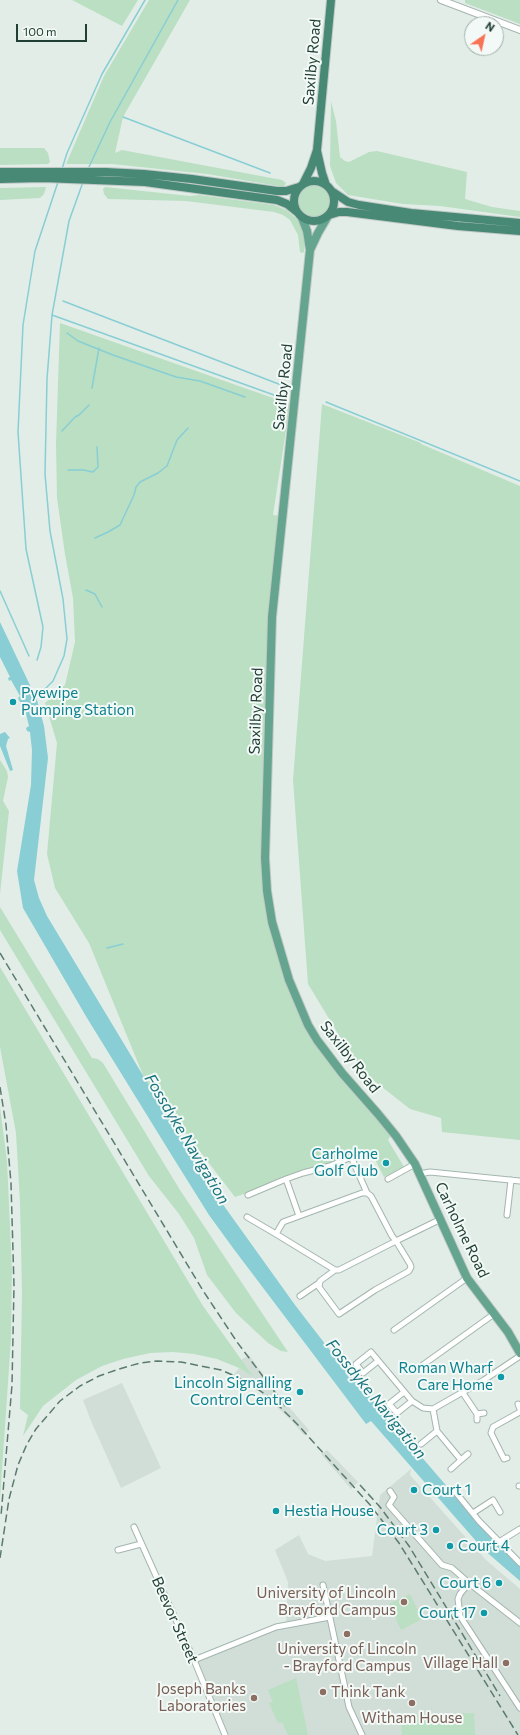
<!DOCTYPE html>
<html>
<head>
<meta charset="utf-8">
<style>
	body { margin:0 }
	#map { position:relative; width:520px; height:1735px; overflow:hidden; background:#e2ede8; font-family:Commissioner,sans-serif }
	canvas { display:block }
	.north { position:absolute; left:464px; top:16px; width:40px; height:40px; box-sizing:border-box; background:#f3f9f6; border:1px solid #9fafa9; border-radius:50%; rotate:34deg; font-size:11px; font-weight:700; line-height:16px; text-align:center; color:#213f35 }
	.north::after { content:''; display:block; margin:auto; width:14px; height:18px; background:#f87356; clip-path:polygon(50% 0,100% 100%,50% 72%,0 100%) }
	.scale { position:absolute; left:16px; top:24px; width:71px; height:18px; box-sizing:border-box; border:2px solid #213f35; border-top:0; padding-left:5px; font-size:12px; line-height:14px; white-space:nowrap; color:#213f35; -webkit-text-stroke:3px #f3f9f6; paint-order:stroke }
</style>
</head>
<body>
<div id="map">
<canvas width="520" height="1735"></canvas>
<div class="north">N</div>
<div class="scale">100 m</div>
</div>
<script>
const ctx = document.querySelector('canvas').getContext('2d');
ctx.lineJoin = 'round';
function paint(path, color) { ctx.fillStyle = color; ctx.fill(path, 'evenodd'); }
const poly = rows => new Path2D(rows.map(r => 'M' + r).join(''));
function strokePath(path, color, width, dash) { ctx.strokeStyle = color; ctx.lineWidth = width; ctx.lineCap = dash ? 'butt' : 'round'; ctx.setLineDash(dash || []); ctx.stroke(path); }
function write(font, color, halo, rows, align = 'center') {
  ctx.font = font + ' Commissioner,sans-serif'; ctx.lineWidth = 4; ctx.setLineDash([]); ctx.textBaseline = 'middle'; ctx.strokeStyle = halo; ctx.fillStyle = color; for (const [text, x, y, turn = 0] of rows) {
    ctx.save(); ctx.translate(x, y); ctx.rotate((+turn || 0) * Math.PI / 180); ctx.textAlign = isNaN(turn) ? turn : align; if (halo) ctx.strokeText(text, 0, 0); ctx.fillText(text, 0, 0); ctx.restore();
  }
}
paint(poly([
	[249,1355,276,1392,309,1430,304,1435,290,1419,260,1392,232,1377,239,1368,252,1375,241,1360],
	[122,1383,161,1468,121,1488,91,1421,83,1400],
	[327,1450,358,1482,351,1489,321,1454],
	[411,1469,410,1475,486,1560,520,1589,520,1735,225,1735,194,1661,286,1625,288,1582,275,1550,299,1535,308,1554,325,1561,372,1556,380,1495]
]), '#d1ddd7');
paint(poly([
	[72,0,138,0,122,26],
	[149,0,190,0,123,117,115,153,122,150,282,180,286,183,284,187,207,174,112,164,66,164,104,76],
	[465,0,520,0,520,24,465,3],
	[331,101,336,121,340,157,345,161,349,162,369,152,377,151,467,172,465,199,492,207,520,211,520,217,440,206,403,204,348,195,336,183,330,166],
	[0,148,44,148,48,153,50,162,48,164,0,165],
	'298 201a16 16 0 1 1 32 0a16 16 0 1 1-32 0Z',
	[46,187,44,194,40,198,0,200,0,188],
	[105,187,190,196,199,195,274,205,286,210,299,221,305,236,304,252,302,253,300,252,298,235,290,220,283,215,274,212,186,201,108,199,104,194,103,189],
	[60,323,290,404,273,515,281,516,269,666,265,895,304,1022,319,1050,335,1071,391,1135,388,1140,404,1167,384,1177,371,1152,362,1153,235,1197,145,1080,89,943,55,888,47,854,57,743,45,703,65,685,75,642,73,598,65,554,57,498,56,444],
	[322,404,421,443,421,444,520,486,520,1140,442,1132,441,1118,410,1109,368,1076,348,1050,308,984,293,780],
	[0,760,7,771,8,777,3,801,9,811,0,894],
	[0,907,92,1058,98,1059,103,1063,180,1190,288,1352,281,1351,268,1343,236,1313,207,1275,194,1238,179,1214,149,1176,0,930],
	[0,967,203,1306,253,1376,239,1368,217,1359,194,1354,173,1352,150,1353,123,1359,102,1366,76,1380,43,1406,23,1436,28,1415,20,1409,22,1292,20,1202,16,1133,0,1047],
	[0,1107,7,1161,12,1270,11,1339,0,1499],
	[410,1594,422,1619,401,1630,389,1604],
	[296,1678,308,1735,288,1735,282,1722,278,1723,269,1703,273,1702,268,1690],
	[474,1713,475,1735,402,1735,401,1716]
]), '#bbdfc2');
paint(poly([
	[0,622,37,700,44,726,48,758,34,880,39,898,47,916,209,1185,295,1305,329,1349,486,1532,520,1565,520,1581,483,1549,371,1421,366,1424,233,1248,209,1215,174,1159,87,1018,23,908,17,871,31,785,32,750,30,732,27,731,26,728,29,726,23,702,20,702,18,698,20,696,11,680,9,681,8,678,10,677,0,657],
	[5,732,10,738,8,739,6,746,13,770,10,771,0,746,0,734]
]), '#88ced4');
strokePath(poly([
	[123,117,270,173],
	[62,169,67,153,102,74,145,0],
	[88,169,110,122,178,0],
	[63,301,289,388],
	[52,315,285,399],
	[67,333,78,341,113,355,176,377,200,381,245,397],
	[92,388,99,348],
	[326,402,520,481],
	[62,431,75,417,79,415,89,405],
	[68,470,84,470,92,472,94,471,98,467,97,447],
	[95,538,108,532,120,525,134,495,136,487,140,482,158,473,167,466,177,440,188,428],
	[86,590,95,594,102,607],
	[0,591,29,656],
	[37,660,41,647,43,627,26,549,18,432,23,325,35,251,58,182],
	[32,693,45,689,53,681,64,656,67,639,63,599,50,531,45,474,47,379,52,315,69,221,83,182],
	[107,948,123,944]
]), '#88ced4', 1.5);
const minor = poly([
	[419,1174,430,1172,520,1181],
	[388,1179,415,1164],
	[362,1193,367,1193,371,1196,392,1236,396,1241,339,1270,335,1270,276,1234,283,1222,362,1193],
	[248,1195,286,1179],
	[507,1215,511,1180],
	[299,1216,286,1179,303,1173,330,1166,349,1158,352,1159,367,1193],
	[247,1217,276,1234],
	[335,1270,320,1281,319,1287,339,1314,375,1290,409,1271,411,1267,410,1264,396,1241,439,1220],
	[300,1296,319,1283],
	[394,1330,467,1278],
	[378,1361,363,1373,356,1364,371,1352,412,1401,397,1413,389,1404,404,1392],
	[420,1367,494,1314],
	[463,1393,477,1414],
	[412,1401,423,1408,433,1409,484,1380,520,1356],
	[518,1404,520,1409],
	[477,1420,477,1414,484,1413],
	[437,1431,461,1460,451,1469],
	[421,1444,437,1431,433,1409],
	[507,1458,504,1459,491,1433,493,1427,520,1412],
	[461,1460,468,1454],
	[519,1486,520,1486],
	[453,1489,479,1521,520,1563],
	[390,1491,394,1497,389,1505,442,1565,452,1568,469,1583,520,1623],
	[473,1513,493,1500,500,1512],
	[134,1527,194,1660,225,1735],
	[499,1542,520,1529],
	[118,1550,141,1544],
	[469,1583,460,1594,458,1599,460,1616,520,1708],
	[323,1585,349,1707,362,1735],
	[194,1660,276,1627,330,1617]
]);
const tertiary = poly([
	[441,0,520,30]
]);
const primary = poly([
	[302,218,307,231,310,250,272,617,265,858,267,891,272,922,289,980,308,1025,317,1040,342,1073,378,1114,396,1136,415,1164,467,1278,508,1332,520,1353],
	[310,250,318,233,328,216]
]);
const trunk = poly([
	[317,151,322,173,326,185],
	[0,172,106,172,144,174,192,179,277,191,286,191,299,187],
	[0,179,43,178,145,182,277,200,287,204,297,212],
	'294 201a20 20 0 1 1 40 0a20 20 0 1 1-40 0Z',
	[303,184,311,168,317,150,331,0],
	[333,192,348,202,359,205,411,213,520,223],
	[329,215,339,212,347,212,458,226,520,231]
]);
strokePath(minor, '#a4b5af', 7);
strokePath(tertiary, '#a4b5af', 8);
strokePath(primary, '#c1c9c6', 10);
strokePath(trunk, '#c1c9c6', 10);
strokePath(minor, '#fff', 5);
strokePath(tertiary, '#fff', 6);
strokePath(primary, '#65a590', 8);
strokePath(trunk, '#488976', 8);
strokePath(poly([
	[0,953,202,1289,237,1342,286,1407],
	[0,1087,6,1125,11,1183,14,1286,12,1385,1,1516],
	[360,1485,380,1507,409,1546,500,1696],
	[0,1558,9,1499,18,1465,27,1444,36,1429,60,1401,80,1386,99,1376,119,1369,140,1363,157,1361,181,1362,221,1370,246,1381,272,1399,298,1425,371,1506,399,1543,518,1735]
]), '#5c7b70', 1.5, [8, 4]);
for (const [x, y, r, color] of [
	[13,702,4,"#0f9aa8"],
	[386,1163,4,"#0f9aa8"],
	[501,1377,4,"#0f9aa8"],
	[300,1392,4,"#0f9aa8"],
	[414,1490,4,"#0f9aa8"],
	[276,1511,4,"#0f9aa8"],
	[436,1530,4,"#0f9aa8"],
	[450,1546,4,"#0f9aa8"],
	[499,1583,4,"#0f9aa8"],
	[404,1602,4,"#8d6e63"],
	[484,1613,4,"#0f9aa8"],
	[347,1634,4,"#8d6e63"],
	[506,1663,4,"#8d6e63"],
	[323,1692,4,"#8d6e63"],
	[254,1698,4,"#8d6e63"],
	[412,1703,4,"#8d6e63"]
]) { const dot = new Path2D(); dot.arc(x, y, r, 0, 2 * Math.PI); ctx.fillStyle = color; ctx.fill(dot); strokePath(dot, '#f3f9f6', 1.5); }
write('15px', '#213f35', '#f3f9f6', [
	["Saxilby Road",312,62,-85],
	["Saxilby Road",283,387,-84],
	["Saxilby Road",256,711,-88],
	["Saxilby Road",350,1057,52],
	["Carholme Road",462,1230,64],
	["Beevor Street",175,1620,66]
]);
write('15px', '#0d838f', '#f3f9f6', [
	["Pyewipe",21,693,"left"],
	["Pumping Station",21,710,"left"],
	["Carholme",378,1154],
	["Golf Club",378,1171],
	["Roman Wharf",493,1368],
	["Care Home",493,1385],
	["Lincoln Signalling",292,1383],
	["Control Centre",292,1400],
	["Court 1",422,1490,"left"],
	["Hestia House",284,1511,"left"],
	["Court 3",428,1530],
	["Court 4",458,1546,"left"],
	["Court 6",491,1583],
	["Court 17",476,1613]
], 'right');
write('15px', '#785e54', '#f3f9f6', [
	["University of Lincoln",396,1593],
	["Brayford Campus",396,1610],
	["University of Lincoln",347,1649,"center"],
	["- Brayford Campus",347,1666,"center"],
	["Village Hall",498,1663],
	["Joseph Banks",246,1689],
	["Laboratories",246,1706],
	["Think Tank",331,1692,"left"],
	["Witham House",412,1718,"center"]
], 'right');
write('italic 16px', '#19747e', '#f3f9f6', [
	["Fossdyke Navigation",187,1139,59],
	["Fossdyke Navigation",376,1399,51]
]);
</script>
</body>
</html>
